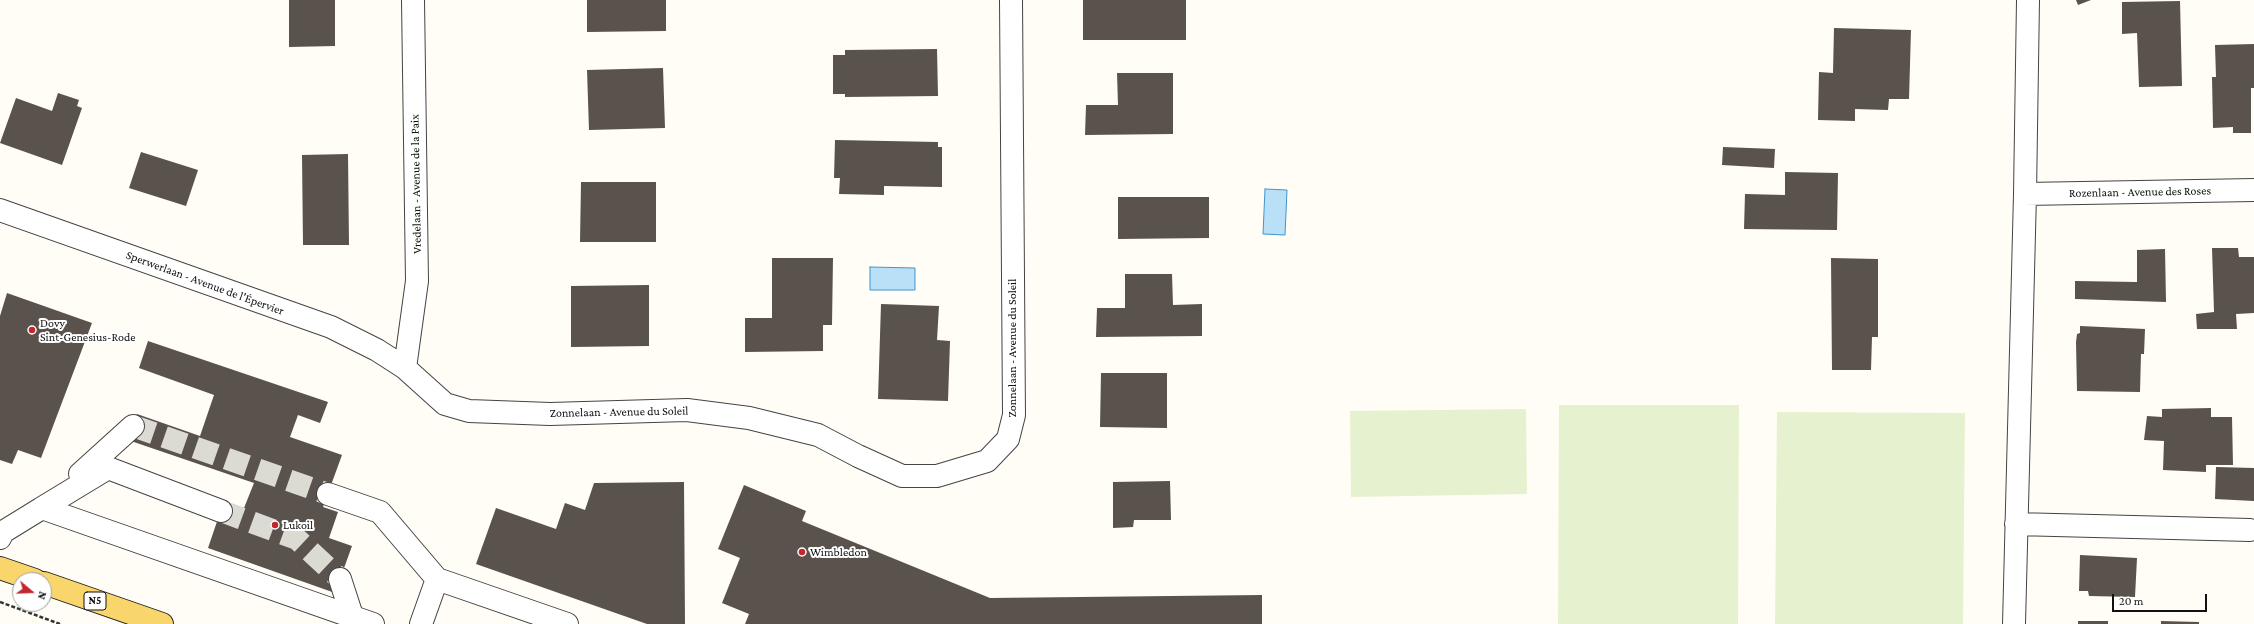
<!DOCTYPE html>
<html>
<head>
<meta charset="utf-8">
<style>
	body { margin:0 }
	#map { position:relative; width:2254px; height:624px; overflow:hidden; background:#fffdf5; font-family:"Crimson Pro",serif }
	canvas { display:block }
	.north { position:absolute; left:12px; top:572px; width:40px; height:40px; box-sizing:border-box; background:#fff; border:1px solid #a0a0a0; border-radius:50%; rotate:109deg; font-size:11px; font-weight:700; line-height:16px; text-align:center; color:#111 }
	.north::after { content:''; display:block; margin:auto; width:14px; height:18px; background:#c4262e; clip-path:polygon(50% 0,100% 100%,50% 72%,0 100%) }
	.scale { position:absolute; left:2112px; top:594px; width:95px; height:18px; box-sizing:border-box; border:2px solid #111; border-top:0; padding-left:5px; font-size:12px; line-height:14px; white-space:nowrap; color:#111; -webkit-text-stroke:3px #fff; paint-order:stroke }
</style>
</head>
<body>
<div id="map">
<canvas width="2254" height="624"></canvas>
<div class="north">N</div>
<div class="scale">20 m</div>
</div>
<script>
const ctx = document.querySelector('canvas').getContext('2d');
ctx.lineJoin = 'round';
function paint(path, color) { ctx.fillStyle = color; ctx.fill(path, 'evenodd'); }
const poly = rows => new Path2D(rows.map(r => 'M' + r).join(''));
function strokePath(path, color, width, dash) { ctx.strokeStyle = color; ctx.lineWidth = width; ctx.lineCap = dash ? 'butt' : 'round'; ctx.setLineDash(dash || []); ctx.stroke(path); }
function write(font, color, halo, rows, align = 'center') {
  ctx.font = font + ' "Crimson Pro",serif'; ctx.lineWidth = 4; ctx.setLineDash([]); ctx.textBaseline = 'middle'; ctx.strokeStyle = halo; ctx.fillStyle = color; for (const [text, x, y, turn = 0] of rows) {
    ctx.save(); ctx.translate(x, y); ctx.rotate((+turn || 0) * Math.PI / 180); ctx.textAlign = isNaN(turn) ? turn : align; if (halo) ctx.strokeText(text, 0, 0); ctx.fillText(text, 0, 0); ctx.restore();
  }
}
paint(poly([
	[1559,405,1739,405,1738,624,1558,624],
	[1526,409,1527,494,1351,497,1350,411],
	[1777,412,1965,413,1963,624,1775,624]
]), '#e6f2cf');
const water = poly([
	[1265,189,1287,190,1285,235,1263,234,1265,189],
	[870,267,915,268,915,290,870,290,870,267]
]);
paint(water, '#b9e0f7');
strokePath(water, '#3f96cf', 1);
paint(poly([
	[289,0,335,0,335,46,289,47],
	[587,0,666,0,666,31,587,32],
	[1083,0,1186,0,1186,40,1083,40],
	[2076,0,2091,0,2078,5],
	[2180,1,2182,86,2139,87,2137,33,2122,34,2122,2],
	[1834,28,1911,30,1909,99,1889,99,1888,110,1855,109,1855,121,1818,120,1819,72,1833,73],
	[2254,44,2254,88,2251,88,2251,133,2233,133,2233,127,2213,128,2212,77,2216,77,2215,45],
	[937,49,938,96,845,97,845,94,833,94,833,55,845,55,845,50],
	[663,68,665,128,589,130,587,70],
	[1117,73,1173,73,1173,134,1085,135,1086,105,1118,105],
	[58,93,79,100,77,106,82,108,62,165,0,143,16,98,52,111],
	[835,140,938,142,938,147,942,147,942,187,884,186,884,195,839,194,840,178,834,178],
	[1723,147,1775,149,1774,168,1722,165],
	[141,152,198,170,186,206,129,188],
	[348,154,349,245,303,245,302,155],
	[1785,172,1838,173,1837,230,1744,229,1745,194,1785,195],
	[581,182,656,182,656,242,580,242],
	[1118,197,1209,197,1209,238,1118,239],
	[2212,248,2238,248,2239,257,2254,257,2254,313,2236,314,2237,329,2197,329,2196,314,2214,312],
	[2165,249,2166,302,2075,299,2075,281,2137,282,2137,250],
	[772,258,833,258,832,325,823,325,823,351,745,352,745,318,772,318],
	[1831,258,1878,259,1878,337,1872,337,1871,370,1832,370],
	[1125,274,1172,274,1173,305,1202,304,1202,336,1096,337,1097,308,1125,308],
	[649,285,649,346,571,347,571,286],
	[7,293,92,323,41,458,18,450,12,464,0,460,0,316],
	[881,304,939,306,937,340,950,341,948,401,878,399],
	[2080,326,2145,329,2144,354,2141,354,2140,392,2077,391,2076,342,2077,334,2080,333],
	[148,341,328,402,320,423,298,415,290,437,342,455,323,507,338,512,329,538,352,546,335,593,208,548,224,501,244,508,254,483,128,440,137,414,200,436,214,395,139,368],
	[1101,373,1167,373,1167,428,1100,427],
	[2211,408,2211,417,2232,417,2233,465,2206,465,2206,472,2163,470,2164,441,2144,440,2147,416,2162,417,2162,409],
	[2216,467,2254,468,2254,501,2215,499],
	[1170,481,1171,520,1134,520,1133,527,1113,528,1113,482],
	[684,482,685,624,647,624,476,564,496,508,556,529,565,503,585,510,594,483],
	[744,485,806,511,802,521,990,598,1262,595,1262,624,745,624,749,614,722,603,740,558,718,549],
	[2080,555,2137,558,2135,597,2089,596,2088,591,2079,591],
	[2078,621,2108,621,2108,624,2078,624],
	[2161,621,2199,622,2199,624,2161,624]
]), '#5a524d');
strokePath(poly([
	[133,426,328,494],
	[221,511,297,539,340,579]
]), '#dbdad3', 22, [22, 11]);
const minor = poly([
	[2025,194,2254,190],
	[0,210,331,327,377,350,405,368,445,404,469,411,550,414,687,410,749,418,818,435,858,456,902,476,937,476,987,461,1008,439,1014,415,1011,0],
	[405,368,417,281,413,0],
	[80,474,133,426],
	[328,494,380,512,437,579,421,624],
	[42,508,108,468,221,511],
	[2016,524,2250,530],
	[0,538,3,532,42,508,373,624],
	[340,579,352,616],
	[437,579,567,624],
	[2014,624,2025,194,2028,0]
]);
const major = poly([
	[0,568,35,580],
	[44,583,162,624]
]);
strokePath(minor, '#444', 24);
strokePath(major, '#222', 24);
strokePath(poly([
	[0,602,60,624]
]), '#333', 2.5, [4, 2]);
strokePath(minor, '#fff', 22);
strokePath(major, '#f9d66b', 22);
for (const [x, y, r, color] of [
	[32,330,4,"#c4262e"],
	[275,525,4,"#c4262e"],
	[802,552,4,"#c4262e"]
]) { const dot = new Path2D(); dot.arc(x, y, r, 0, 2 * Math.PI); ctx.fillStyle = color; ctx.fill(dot); strokePath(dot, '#fff', 1.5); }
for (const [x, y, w] of [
	[95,601,22]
]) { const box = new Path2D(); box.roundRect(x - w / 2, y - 9, w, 18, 3); ctx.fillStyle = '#fff'; ctx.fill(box); strokePath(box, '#111', 1); }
write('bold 11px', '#111', null, [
	["N5",95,601]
]);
write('12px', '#111', '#fff', [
	["Vredelaan - Avenue de la Paix",416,184,-91],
	["Rozenlaan - Avenue des Roses",2140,192,-1],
	["Sperwerlaan - Avenue de l'Épervier",205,283,20],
	["Zonnelaan - Avenue du Soleil",1012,348,-90],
	["Zonnelaan - Avenue du Soleil",619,412,-1]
]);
write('12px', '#111', '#fff', [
	["Dovy",40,323],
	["Sint-Genesius-Rode",40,337],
	["Lukoil",283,525],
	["Wimbledon",810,552]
], 'left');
</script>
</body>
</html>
